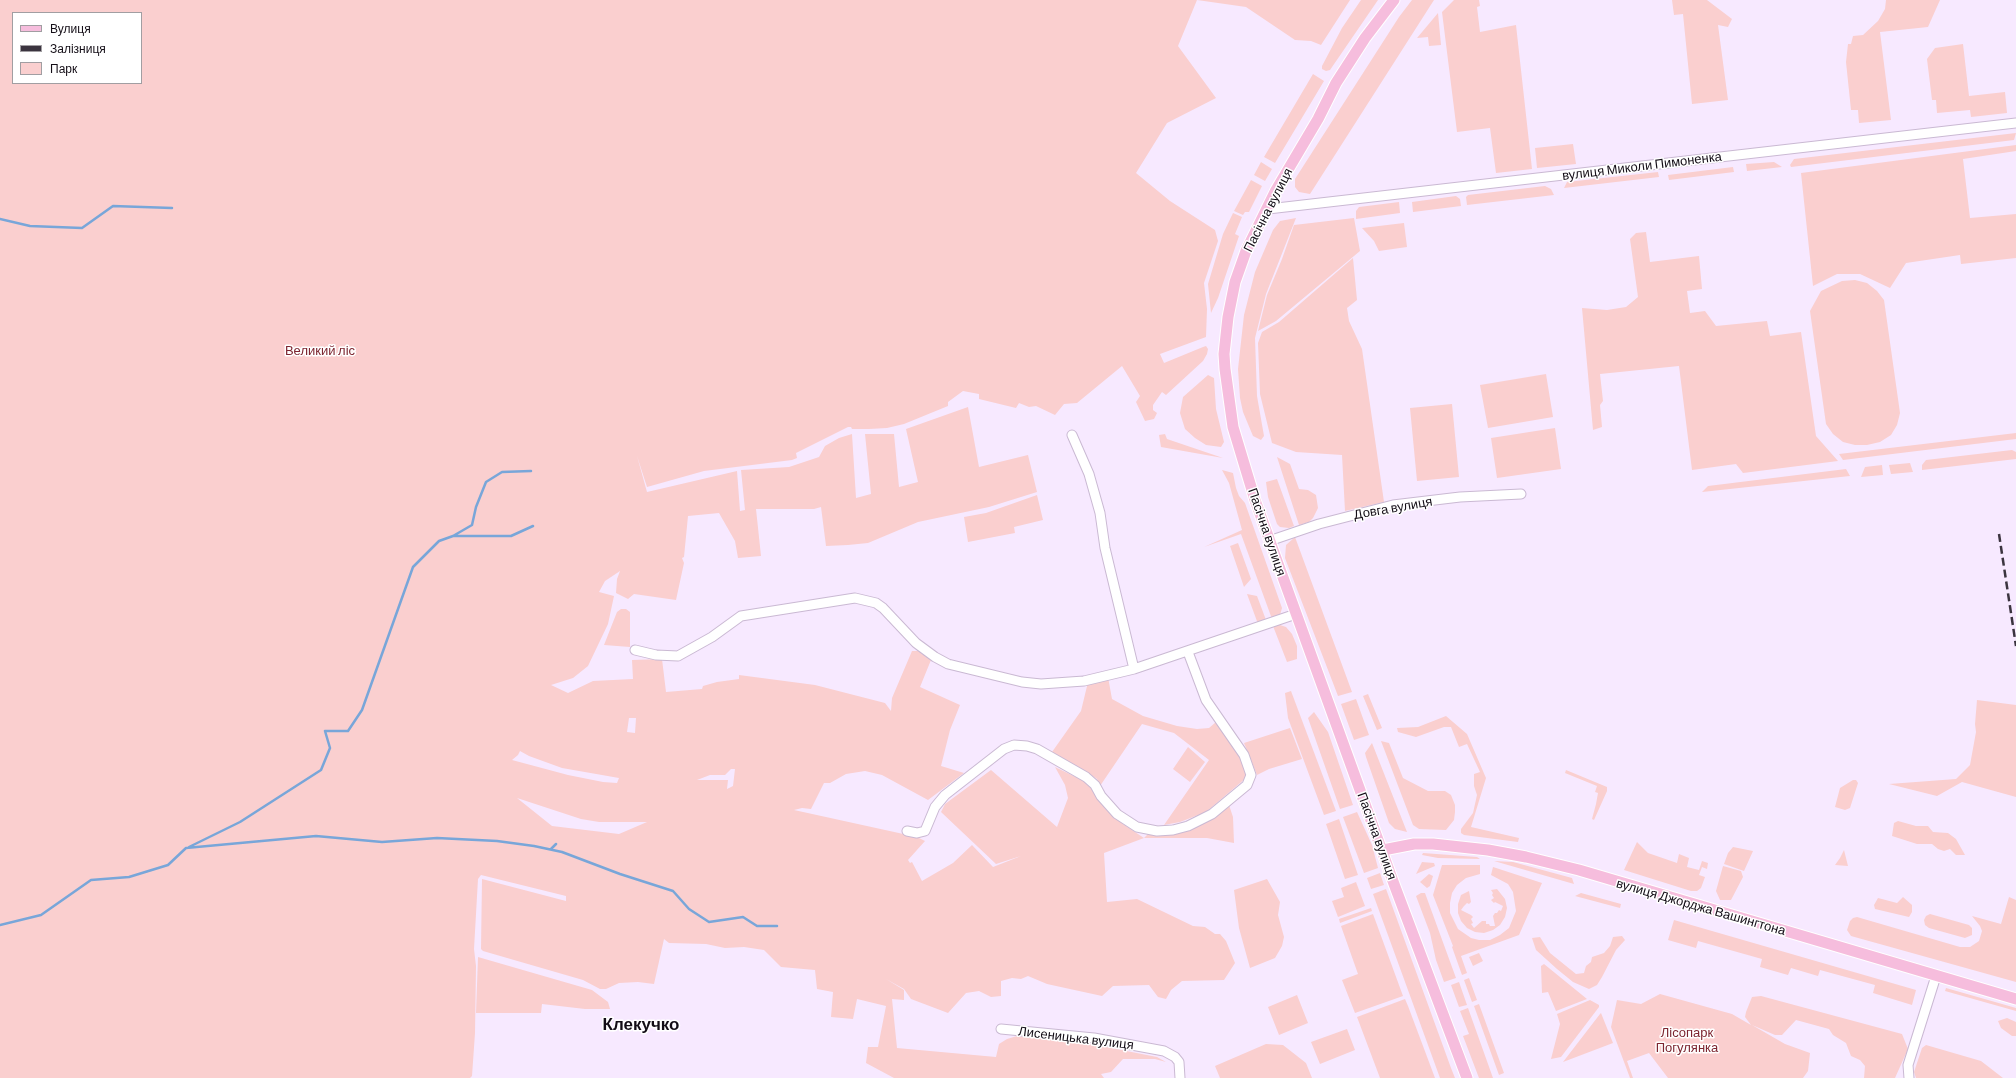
<!DOCTYPE html>
<html>
<head>
<meta charset="utf-8">
<style>
	body { margin:0 }
	#map { position:relative; width:2016px; height:1078px; overflow:hidden; background:#f7e9ff; font-family:Barlow,sans-serif }
	canvas { display:block }
	.legend { position:absolute; left:12px; top:12px; width:130px; height:72px; box-sizing:border-box; background:#fff; border:1px solid #a19ea2; margin:0; padding:5px 7px; list-style:none; font-size:12px; color:#130d16 }
	.legend li { display:flex; align-items:center; gap:8px; height:20px }
	.legend b { width:20px; border:1px solid #a19ea2 }
</style>
</head>
<body>
<div id="map">
<canvas width="2016" height="1078"></canvas>
<ul class="legend">
<li><b style="height:5px;background:#f6bddd"></b>Вулиця</li>
<li><b style="height:5px;background:#3b343f"></b>Залізниця</li>
<li><b style="height:11px;background:#facfcf"></b>Парк</li>
</ul>
</div>
<script>
const ctx = document.querySelector('canvas').getContext('2d');
ctx.lineJoin = 'round';
function paint(path, color) { ctx.fillStyle = color; ctx.fill(path, 'evenodd'); }
const poly = rows => new Path2D(rows.map(r => 'M' + r).join(''));
function strokePath(path, color, width, dash) { ctx.strokeStyle = color; ctx.lineWidth = width; ctx.lineCap = dash ? 'butt' : 'round'; ctx.setLineDash(dash || []); ctx.stroke(path); }
function write(font, color, halo, rows, align = 'center') {
  ctx.font = font + ' Barlow,sans-serif'; ctx.lineWidth = 3; ctx.setLineDash([]); ctx.textBaseline = 'middle'; ctx.strokeStyle = halo; ctx.fillStyle = color; for (const [text, x, y, turn = 0] of rows) {
    ctx.save(); ctx.translate(x, y); ctx.rotate((+turn || 0) * Math.PI / 180); ctx.textAlign = isNaN(turn) ? turn : align; if (halo) ctx.strokeText(text, 0, 0); ctx.fillText(text, 0, 0); ctx.restore();
  }
}
paint(poly([
	[0,0,1350,0,1321,45,1311,41,1295,40,1246,7,1197,0,1178,46,1216,98,1167,123,1136,173,1170,201,1215,230,1218,241,1204,283,1207,309,1206,337,1160,354,1164,363,1203,347,1206,346,1208,349,1207,354,1203,361,1166,395,1162,392,1153,405,1153,410,1157,413,1154,419,1145,421,1136,402,1140,396,1122,366,1077,403,1064,404,1055,415,1036,406,1029,407,1019,403,1016,408,979,399,979,394,963,391,948,402,948,406,904,424,887,428,869,429,852,429,851,427,848,427,796,453,797,458,792,460,704,471,647,487,637,456,647,492,737,471,740,511,745,510,741,470,789,467,819,457,825,446,839,438,852,434,856,498,871,494,865,434,894,434,899,487,918,482,906,429,968,407,979,467,1028,455,1037,492,989,507,918,522,868,543,848,545,826,546,821,507,814,509,756,509,761,556,738,558,735,541,719,513,688,516,684,557,682,558,684,563,676,600,634,594,628,599,616,593,617,579,620,571,605,581,599,592,614,596,608,624,588,666,573,678,551,685,568,693,593,681,633,679,632,660,662,659,666,692,702,689,703,686,717,682,739,679,739,675,815,685,885,703,891,711,892,698,912,651,918,651,931,660,920,687,960,705,950,730,941,766,964,773,928,800,882,775,865,771,846,774,830,783,824,783,811,809,802,808,794,810,917,837,925,841,908,860,910,863,912,862,922,881,953,863,972,845,993,867,1021,856,996,864,941,812,945,804,991,770,1057,827,1068,798,1065,785,1055,767,1084,781,1093,790,1103,806,1123,824,1144,838,1148,834,1174,833,1229,805,1233,817,1234,843,1207,838,1144,838,1104,853,1107,902,1137,899,1193,926,1205,927,1215,934,1220,934,1226,941,1235,963,1224,980,1182,981,1171,990,1166,999,1158,997,1149,985,1113,986,1102,996,1047,984,1028,976,1021,979,1012,978,1001,981,1001,996,991,997,979,991,966,993,948,1013,911,999,904,989,886,979,904,990,904,1000,892,999,897,1048,996,1057,999,1044,1007,1039,1017,1036,1096,1045,1157,1057,1166,1062,1155,1059,1123,1059,1111,1072,1101,1074,1104,1078,894,1078,866,1063,868,1047,878,1047,886,1006,857,999,853,1019,831,1017,833,992,817,989,815,970,781,967,764,950,744,947,725,948,706,944,669,943,664,939,654,984,638,982,619,983,606,989,600,989,583,980,483,951,481,949,482,879,566,901,566,896,481,875,478,879,474,949,476,966,475,1033,472,1076,470,1078,0,1078],
	[13,13,141,13,141,83,13,83],
	[629,718,636,718,635,733,627,732],
	[520,751,529,756,562,768,619,778,617,783,603,782,568,775,512,760,518,755],
	[731,769,735,769,733,786,727,789,728,780,697,780,710,775,725,775],
	[517,798,581,819,599,822,647,822,619,834,552,826],
	[1361,0,1378,0,1330,70,1326,71,1322,69,1322,66,1342,28],
	[1412,0,1434,0,1310,194,1299,192,1295,187,1295,179,1399,17],
	[1454,0,1479,0,1480,6,1477,7,1480,32,1516,25,1532,169,1496,173,1490,128,1457,132,1442,12],
	[1672,0,1707,0,1732,19,1728,27,1718,25,1728,100,1692,104,1683,14,1674,15],
	[1886,0,1940,0,1928,27,1880,32,1891,120,1859,123,1858,110,1851,110,1846,62,1848,44,1851,44,1853,36,1863,35,1878,21,1885,9],
	[1438,13,1441,45,1429,46,1428,37,1417,38],
	[1963,44,1969,96,2005,92,2007,113,1971,117,1970,110,1937,113,1936,100,1932,100,1927,59,1935,48],
	[1313,74,1324,81,1275,163,1264,157],
	[2016,133,2014,140,1791,167,1790,165,1794,159],
	[1573,144,1576,164,1537,168,1535,148],
	[2016,145,2016,151,1963,159,1970,218,2016,214,2016,258,1961,264,1960,255,1906,263,1890,288,1860,274,1837,274,1813,286,1801,173],
	[1261,162,1272,169,1265,181,1254,175],
	[1774,162,1782,167,1747,171,1746,164],
	[1733,167,1734,172,1669,180,1668,175],
	[1658,172,1659,177,1564,188,1567,182],
	[1251,180,1262,186,1249,212,1245,212,1243,215,1234,211],
	[1545,186,1551,189,1554,195,1467,205,1466,197,1468,195],
	[1456,196,1460,199,1461,206,1413,212,1412,202],
	[1399,202,1400,213,1356,219,1356,211,1359,207],
	[1233,213,1242,217,1235,234,1239,236,1218,298,1211,313,1208,284,1223,234],
	[1296,218,1266,294,1255,338,1257,396,1264,436,1261,440,1253,436,1243,412,1240,398,1238,369,1244,315,1255,272,1273,230,1280,221],
	[1354,218,1360,251,1276,321,1258,331,1267,295,1282,259,1294,225],
	[1404,223,1407,247,1379,251,1374,241,1362,228],
	[1646,232,1650,262,1699,256,1702,289,1687,291,1690,313,1705,311,1716,326,1767,321,1770,336,1801,332,1816,436,1838,461,1743,473,1736,464,1692,470,1679,366,1600,374,1603,401,1600,405,1602,427,1593,430,1582,308,1607,310,1626,307,1638,297,1630,239,1636,233],
	[1353,258,1357,300,1347,308,1349,321,1362,349,1384,502,1345,511,1342,455,1296,452,1272,443,1260,394,1258,343,1262,332,1279,322],
	[1855,280,1867,283,1877,291,1884,300,1900,413,1897,425,1891,435,1880,442,1867,445,1855,445,1843,442,1833,434,1826,424,1810,311,1821,291,1842,281],
	[1546,374,1553,417,1488,428,1480,385],
	[1208,375,1214,378,1216,409,1224,442,1221,447,1206,445,1195,438,1185,429,1180,413,1183,397],
	[1452,404,1459,477,1417,481,1410,408],
	[1555,428,1561,469,1497,478,1491,438],
	[2016,433,2016,439,1843,460,1839,454],
	[1165,434,1167,439,1223,458,1161,447,1159,435],
	[2012,450,2016,452,2016,459,1922,470,1922,465,1926,460],
	[1277,457,1290,464,1299,489,1308,490,1316,495,1318,508,1313,518,1309,522,1299,525],
	[1910,463,1913,472,1891,474,1889,465],
	[1882,465,1883,475,1861,477,1865,467],
	[1846,469,1850,476,1702,492,1708,486],
	[1222,470,1233,473,1236,488,1239,496,1245,503,1282,608,1280,615,1272,619,1241,534,1204,547,1242,530,1229,483],
	[1277,479,1294,526,1289,528,1280,527,1277,524,1268,497,1266,482],
	[1037,495,1043,520,1014,527,1015,533,968,542,964,517,986,513],
	[1295,537,1352,692,1338,696,1285,558,1286,545],
	[1238,543,1251,579,1244,587,1230,546],
	[1247,594,1257,596,1266,620,1258,624],
	[621,609,626,609,630,612,630,647,604,645,617,612],
	[1277,624,1286,627,1292,634,1297,646,1297,659,1287,662,1273,626],
	[1108,677,1112,699,1143,716,1177,726,1197,729,1209,728,1216,722,1242,756,1247,773,1246,778,1206,812,1180,822,1164,825,1209,760,1174,733,1142,724,1100,786,1097,779,1085,771,1052,752,1081,711,1088,682],
	[1291,691,1336,811,1324,815,1288,718,1285,693],
	[1368,694,1382,728,1377,730,1363,696],
	[1356,699,1369,735,1354,740,1341,704],
	[1977,700,2016,705,2016,797,1962,782,1937,796,1889,784,1956,779,1970,765,1976,732,1975,724],
	[1314,712,1328,732,1353,805,1340,809,1308,718],
	[1446,716,1467,734,1486,778,1471,827,1519,838,1518,842,1464,835,1461,833,1461,829,1473,813,1477,795,1474,786,1474,774,1480,772,1467,744,1459,747,1451,727,1444,727,1416,737,1398,732,1397,728,1418,727],
	[1290,728,1302,759,1269,769,1257,775,1244,743],
	[1381,741,1389,743,1403,778,1428,791,1445,791,1451,795,1455,805,1455,812,1454,820,1446,830,1419,829,1413,825],
	[1372,743,1407,832,1395,829,1389,823,1366,757,1365,753],
	[1188,747,1205,762,1190,782,1173,769],
	[1566,770,1607,787,1607,791,1594,820,1592,819,1596,804,1598,793,1595,792,1597,786,1565,773],
	[1853,780,1856,780,1858,783,1850,808,1845,810,1835,807,1840,788],
	[1357,812,1372,845,1378,868,1364,873,1343,817],
	[1339,819,1358,875,1345,879,1326,824],
	[1898,821,1916,826,1928,826,1933,832,1948,833,1956,839,1965,855,1956,855,1950,849,1944,851,1938,849,1932,844,1917,844,1892,836,1894,823],
	[1637,842,1648,853,1677,863,1679,854,1689,858,1687,867,1699,870,1702,861,1708,863,1707,869,1702,867,1699,875,1705,877,1701,888,1697,891,1691,891,1624,870],
	[1733,847,1753,851,1744,871,1724,864,1728,853],
	[1844,850,1848,866,1835,865,1840,858],
	[1423,853,1477,857,1480,859,1438,858,1422,855],
	[1494,861,1513,862,1572,878,1574,884],
	[1422,862,1434,863,1435,866,1416,874],
	[1442,865,1480,865,1480,874,1466,878,1457,885,1452,893,1450,903,1450,913,1458,929,1471,938,1479,940,1490,940,1500,935,1509,928,1516,911,1513,892,1508,884,1491,875,1493,867,1542,883,1519,935,1461,956,1467,973,1462,975,1452,947,1453,946,1433,895],
	[1723,866,1741,871,1743,877,1731,900,1720,900,1716,891],
	[1380,873,1384,885,1371,889,1367,878],
	[1429,874,1433,876,1430,886,1427,888,1420,882],
	[1267,879,1280,902,1278,915,1284,937,1282,946,1275,958,1250,968,1239,928,1234,890],
	[1356,882,1365,906,1338,917,1332,901,1344,897,1341,888],
	[1386,889,1451,1068,1455,1078,1440,1078,1373,894],
	[1497,889,1505,899,1507,908,1505,917,1500,925,1493,930,1484,933,1475,932,1467,928,1461,921,1458,913,1458,904,1461,895,1469,891,1471,902,1469,904,1467,903,1464,906,1461,910,1471,915,1473,917,1471,919,1473,923,1471,924,1474,928,1482,921,1486,921,1486,924,1489,924,1490,926,1495,926,1493,916,1495,913,1497,913,1499,910,1501,911,1503,906,1495,902,1494,903,1491,900,1494,898,1492,895,1493,893,1491,890],
	[1421,893,1425,893,1456,978,1444,982,1436,960,1430,933,1416,896],
	[1581,893,1621,904,1620,908,1575,896],
	[1903,897,1912,905,1912,912,1909,917,1875,909,1874,905,1878,898,1897,903],
	[2009,897,2016,900,2016,982,1851,936,1847,930,1850,921,1853,918,1857,917,1960,947,1970,947,1979,941,1982,931,1980,926,1972,916,2001,924],
	[1371,908,1372,911,1340,923,1339,919],
	[1373,914,1403,996,1355,1013,1342,980,1358,974,1341,926],
	[1930,914,1969,925,1972,928,1972,935,1965,938,1929,928,1925,925,1924,920,1926,916],
	[1674,920,1916,990,1912,1005,1873,993,1875,985,1820,970,1818,976,1791,968,1788,975,1760,967,1762,959,1698,941,1696,948,1668,940],
	[1622,936,1625,940,1616,950,1602,977,1597,985,1589,989,1573,982,1557,969,1536,950,1532,938,1540,937,1550,953,1576,974,1584,973,1586,966,1591,962,1592,957,1604,953,1610,946,1613,937],
	[1479,953,1483,961,1473,966,1469,957],
	[478,957,592,990,608,1002,610,1009,585,1009,542,1004,541,1013,476,1013],
	[1544,964,1587,999,1556,1011,1548,992,1542,993,1541,966],
	[1469,978,1477,1000,1472,1002,1464,980],
	[1459,982,1467,1005,1459,1007,1451,985],
	[1946,988,2016,1008,2016,1011,1945,991],
	[1660,994,1732,1014,1751,1025,1745,1017,1746,1012,1752,997,1761,996,1902,1034,1908,1049,1895,1078,1864,1078,1865,1066,1860,1060,1851,1056,1846,1043,1833,1035,1829,1029,1796,1020,1782,1035,1775,1035,1752,1025,1785,1044,1810,1053,1808,1071,1803,1078,1668,1078,1649,1053,1627,1061,1633,1078,1630,1078,1611,1027,1617,1000,1641,1004],
	[1297,995,1308,1023,1279,1035,1268,1007],
	[1405,999,1408,1006,1435,1078,1380,1078,1357,1017],
	[1590,1000,1599,1005,1599,1007,1561,1057,1551,1059,1560,1024,1557,1014],
	[1479,1004,1504,1073,1499,1075,1474,1006],
	[1468,1008,1493,1078,1479,1078,1463,1036,1469,1034,1460,1011],
	[1601,1013,1613,1043,1563,1062,1600,1014],
	[2007,1018,2016,1022,2016,1036,2012,1036,2001,1028,1998,1021],
	[1347,1029,1355,1050,1320,1064,1311,1042],
	[1266,1044,1283,1045,1306,1063,1312,1078,1220,1078,1215,1066],
	[1926,1045,1981,1061,2003,1078,1916,1078,1914,1072,1922,1048]
]), '#facfcf');
strokePath(poly([
	[0,219,30,226,82,228,113,206,172,208],
	[453,536,511,536,533,526],
	[189,847,240,822,321,770,330,748,325,731,348,731,362,710,413,567,439,541,453,536,472,525,476,507,486,482,502,472,531,471],
	[551,849,556,844],
	[0,925,41,915,91,880,129,877,168,865,186,848,316,836,382,842,437,838,497,841,534,846,562,852,620,874,673,891,689,909,709,922,743,917,757,926,777,926]
]), '#78a6d9', 2.5);
const minor = poly([
	[1268,209,2016,123],
	[1072,435,1089,474,1100,513,1105,548,1134,669],
	[1269,541,1319,524,1393,505,1460,497,1521,494],
	[635,650,656,655,678,656,712,637,741,616,855,598,876,603,883,608,916,643,935,657,948,664,1022,682,1041,684,1084,681,1134,669,1296,614],
	[907,831,917,833,925,831,935,807,945,795,1004,749,1014,745,1027,746,1037,749,1086,777,1095,785,1101,796,1117,814,1137,827,1157,831,1173,830,1188,826,1212,814,1247,785,1251,775,1244,755,1206,700,1188,652],
	[1001,1029,1094,1038,1164,1051,1175,1057,1179,1062,1180,1078],
	[1909,1078,1908,1065,1936,976]
]);
const major = poly([
	[1394,0,1365,38,1336,83,1318,119,1276,190,1246,251,1235,282,1228,317,1224,354,1225,369,1233,427,1255,500,1394,884,1467,1078],
	[1383,850,1414,844,1433,844,1488,850,1526,857,1579,870,2016,999]
]);
strokePath(minor, '#cab9d3', 11);
strokePath(major, '#fff', 13);
strokePath(minor, '#fff', 9);
strokePath(major, '#f6bddd', 11);
strokePath(poly([
	[1999,534,2016,646]
]), '#3b343f', 2.5, [8, 4]);
write('13px', '#130d16', '#fff', [
	["вулиця Миколи Пимоненка",1642,166,-7],
	["Пасічна вулиця",1268,210,-63],
	["Довга вулиця",1393,508,-10],
	["Пасічна вулиця",1267,532,71],
	["Пасічна вулиця",1377,836,70],
	["вулиця Джорджа Вашингтона",1701,907,16],
	["Лисеницька вулиця",1076,1038,7]
]);
write('13px', '#7c2530', '#fff', [
	["Великий ліс",320,351],
	["Лісопарк",1687,1033],
	["Погулянка",1687,1048]
]);
write('bold 17px', '#130d16', '#fff', [
	["Клекучко",641,1024]
]);
</script>
</body>
</html>
